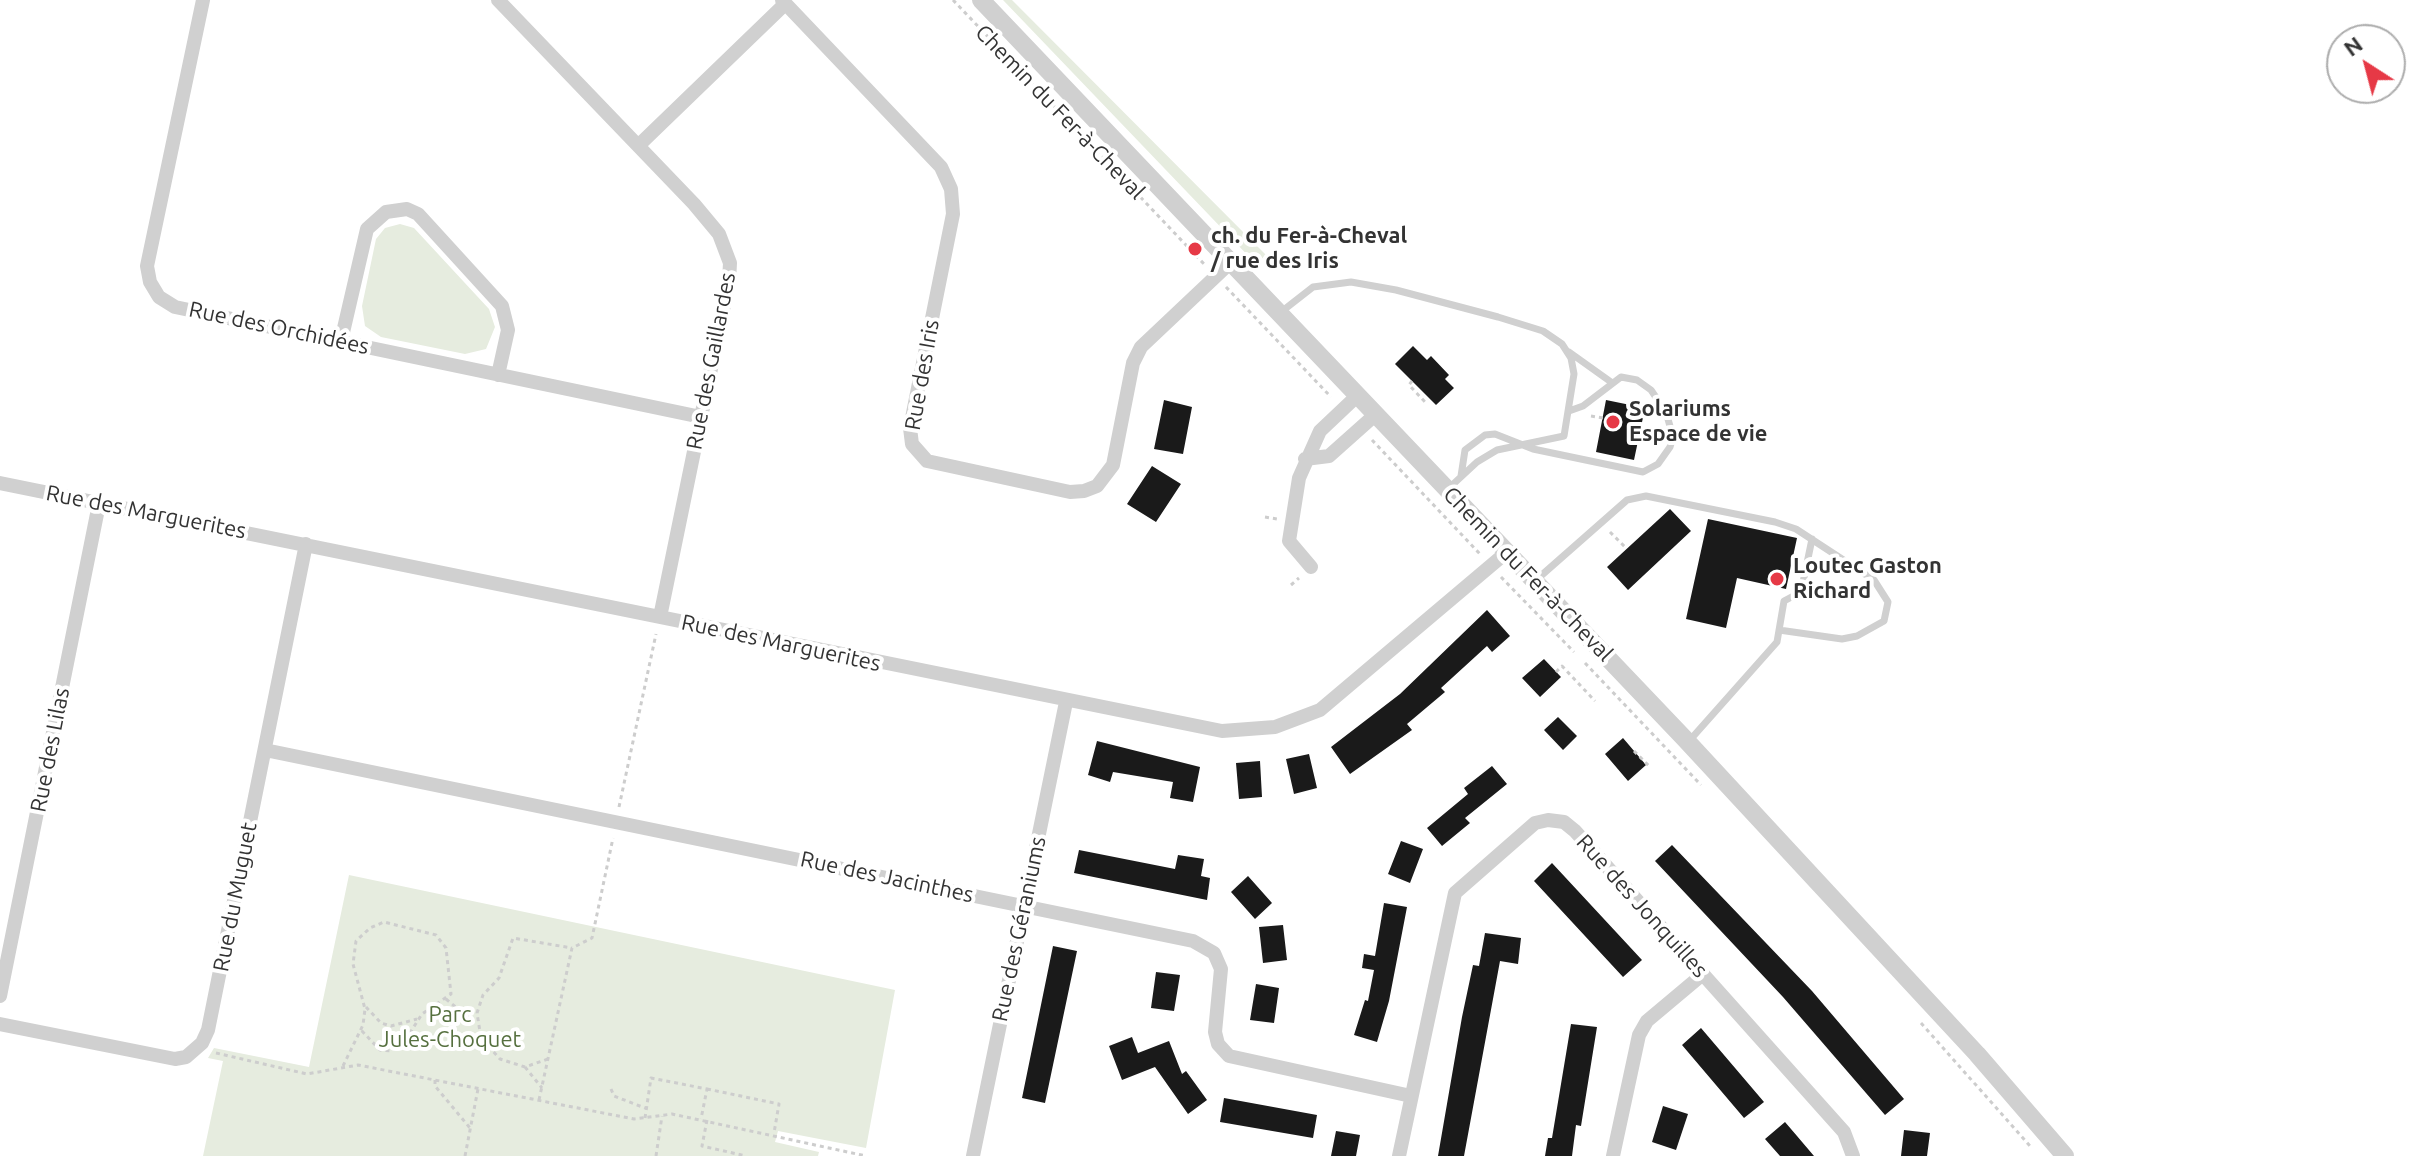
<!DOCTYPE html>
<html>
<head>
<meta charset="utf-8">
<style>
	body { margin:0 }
	#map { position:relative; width:2430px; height:1156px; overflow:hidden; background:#fff; font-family:Ubuntu,sans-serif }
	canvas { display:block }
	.north { position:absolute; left:2326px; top:24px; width:80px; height:80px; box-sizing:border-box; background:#fff; border:2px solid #adadad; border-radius:50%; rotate:324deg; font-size:22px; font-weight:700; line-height:32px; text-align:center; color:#333 }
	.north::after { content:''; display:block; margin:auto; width:28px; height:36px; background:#e63946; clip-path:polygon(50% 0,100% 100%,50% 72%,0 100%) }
</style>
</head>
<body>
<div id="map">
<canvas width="2430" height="1156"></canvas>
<div class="north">N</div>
</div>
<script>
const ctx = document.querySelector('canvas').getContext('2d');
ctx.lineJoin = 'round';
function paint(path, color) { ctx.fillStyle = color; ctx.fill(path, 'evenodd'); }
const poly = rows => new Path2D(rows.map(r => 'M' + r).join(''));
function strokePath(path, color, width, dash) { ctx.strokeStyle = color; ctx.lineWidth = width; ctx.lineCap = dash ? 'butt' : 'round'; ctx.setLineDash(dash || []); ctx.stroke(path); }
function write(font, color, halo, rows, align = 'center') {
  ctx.font = font + ' Ubuntu,sans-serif'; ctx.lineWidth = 8; ctx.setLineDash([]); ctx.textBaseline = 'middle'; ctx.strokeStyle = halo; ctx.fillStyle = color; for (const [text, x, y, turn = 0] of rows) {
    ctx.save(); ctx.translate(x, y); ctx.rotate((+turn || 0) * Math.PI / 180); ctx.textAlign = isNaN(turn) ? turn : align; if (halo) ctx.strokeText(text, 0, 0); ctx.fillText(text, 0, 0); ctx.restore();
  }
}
paint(poly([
	[1003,0,1012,0,1266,255,1256,264],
	[400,224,414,228,489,309,495,327,486,349,465,354,381,337,365,326,362,306,376,239,385,228],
	[349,875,895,990,866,1148,778,1131,775,1142,819,1152,818,1156,203,1156,223,1061,208,1058,214,1048,309,1067]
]), '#e6ecdf');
paint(poly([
	[1413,346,1427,360,1431,356,1449,375,1445,379,1454,388,1436,405,1395,364],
	[1164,400,1192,407,1183,454,1154,449],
	[1606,400,1645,408,1634,460,1596,452],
	[1152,466,1181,484,1156,522,1127,504],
	[1670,509,1691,531,1628,590,1607,567],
	[1708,519,1797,538,1786,589,1737,578,1726,628,1686,619],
	[1487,610,1510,636,1492,652,1487,646,1441,688,1445,692,1407,724,1412,730,1350,774,1331,747,1400,694],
	[1544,659,1561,677,1540,697,1522,678],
	[1558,717,1577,736,1563,750,1544,730],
	[1623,738,1646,765,1628,781,1605,754],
	[1097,741,1200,767,1193,802,1170,798,1173,782,1113,772,1110,782,1088,775],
	[1309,754,1317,788,1294,794,1286,759],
	[1260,761,1262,797,1239,799,1236,763],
	[1492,766,1507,784,1465,818,1470,823,1442,846,1427,828,1468,794,1464,788],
	[1401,841,1423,849,1410,883,1388,874],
	[1672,845,1812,991,1904,1099,1885,1115,1783,997,1655,861],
	[1079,850,1175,869,1178,855,1204,859,1201,876,1210,878,1207,900,1074,873],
	[1552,863,1642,960,1623,977,1534,881],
	[1248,876,1272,903,1255,919,1231,892],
	[1384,903,1407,907,1389,1001,1377,1042,1354,1035,1365,1000,1368,1001,1374,970,1362,968,1364,954,1375,956],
	[1283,925,1287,960,1263,963,1259,927],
	[1485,933,1521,938,1518,964,1500,961,1464,1156,1438,1156,1462,1017,1473,965,1479,966],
	[1053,946,1077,951,1045,1103,1022,1098],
	[1156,972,1180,975,1174,1011,1151,1008],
	[1256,984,1279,988,1274,1023,1250,1020],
	[1571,1024,1597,1027,1581,1126,1576,1125,1572,1156,1545,1156,1548,1138,1552,1138],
	[1701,1028,1764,1102,1744,1118,1682,1045],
	[1132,1037,1138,1053,1169,1041,1182,1074,1186,1071,1207,1100,1188,1114,1155,1067,1122,1080,1109,1046],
	[1224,1098,1317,1115,1313,1138,1220,1122],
	[1663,1106,1688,1114,1676,1150,1652,1142],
	[1785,1122,1797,1136,1814,1156,1780,1156,1765,1139],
	[1904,1130,1930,1133,1927,1156,1901,1156],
	[1336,1131,1360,1135,1356,1156,1331,1156]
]), '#1a1a1a');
strokePath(poly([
	[953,0,1204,264],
	[1226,287,1331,397],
	[1412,381,1409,385,1426,403],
	[1591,416,1603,418],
	[1372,440,1480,554],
	[1265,517,1277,519],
	[1610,532,1627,549],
	[1501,577,1574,652],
	[1291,585,1299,578],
	[1585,663,1701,785],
	[1556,672,1562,666,1595,701],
	[1634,751,1651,768],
	[619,807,656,634],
	[446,999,476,1024],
	[366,1007,381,1023,391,1026,417,1019],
	[1921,1023,2030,1146],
	[216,1053,307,1074,358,1065,634,1119,672,1114,866,1156],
	[548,1059,525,1067,500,1059,481,1038,477,1013,483,995,499,978,513,938,572,948],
	[343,1066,363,1025,365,1009,353,964,356,941,370,928,384,922,436,935,446,948,451,994,422,1014,404,1042,391,1051,380,1050,361,1030],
	[525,1067,542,1088],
	[435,1080,435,1086,470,1128],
	[611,1089,614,1096,645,1108],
	[707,1089,779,1104,774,1133],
	[539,1100,572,948,592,938,613,838],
	[645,1118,651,1078,707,1089,701,1119],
	[707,1120,702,1146,746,1156],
	[465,1156,478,1089],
	[656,1156,662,1116]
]), '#cdcdcd', 3, [4, 4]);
strokePath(poly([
	[1281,312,1313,287,1351,282,1396,290,1498,317,1543,331,1562,344,1571,358,1574,374,1564,436,1497,450,1477,462,1449,488],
	[1569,352,1611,382],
	[1461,476,1465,450,1485,435,1495,434,1533,449,1643,472,1658,464,1670,447,1673,437,1666,412,1651,390,1637,380,1621,377,1583,406,1569,411],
	[1535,581,1627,500,1646,496,1775,522,1796,529,1874,580,1888,602,1884,621,1857,636,1842,639,1779,630],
	[1690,740,1777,642,1784,601,1801,592,1812,539]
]), '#d0d0d0', 7);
strokePath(poly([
	[203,0,147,266,150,282,159,297,175,307,701,417],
	[498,0,694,204,719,234,730,263,729,281,660,617],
	[782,0,941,167,951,189,953,214,910,428,912,444,927,461,1070,492,1084,491,1097,486,1113,465,1133,363,1141,347,1231,262],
	[639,145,785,4],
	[341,341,367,229,386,212,407,209,418,214,502,306,508,330,498,375],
	[1305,459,1329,456,1375,415],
	[0,483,1222,731,1275,727,1320,710,1507,552],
	[1311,567,1289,541,1299,478,1320,431,1357,396],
	[265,750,1193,941,1214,953,1221,969,1215,1032,1218,1044,1229,1056,1411,1096],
	[0,996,99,504],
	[0,1024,175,1059,186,1057,202,1043,208,1030,306,544],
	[973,1156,1066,702],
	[1399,1156,1455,893,1535,823,1548,820,1564,822,1575,831,1844,1132,1853,1156],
	[1613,1156,1639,1035,1647,1021,1703,974]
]), '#d0d0d0', 14);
strokePath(poly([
	[981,0,1684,738,1977,1054,2065,1156]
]), '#d0d0d0', 18);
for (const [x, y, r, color] of [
	[1195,249,8,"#e63946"],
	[1613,422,8,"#e63946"],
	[1777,579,8,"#e63946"]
]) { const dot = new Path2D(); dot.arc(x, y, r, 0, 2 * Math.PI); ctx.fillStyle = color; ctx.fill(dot); strokePath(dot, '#fff', 3); }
write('22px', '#333', '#fff', [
	["Chemin du Fer-à-Cheval",1060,112,46],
	["Rue des Orchidées",279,328,12],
	["Rue des Gaillardes",711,361,-79],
	["Rue des Iris",922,375,-80],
	["Rue des Marguerites",146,512,11],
	["Chemin du Fer-à-Cheval",1528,574,46],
	["Rue des Marguerites",781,643,12],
	["Rue des Lilas",50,750,-79],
	["Rue des Jacinthes",887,877,12],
	["Rue du Muguet",235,897,-79],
	["Rue des Jonquilles",1642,906,48],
	["Rue des Géraniums",1019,929,-78]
]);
write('bold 22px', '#333', '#fff', [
	["ch. du Fer-à-Cheval",1211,236],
	["/ rue des Iris",1211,261],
	["Solariums",1629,409],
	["Espace de vie",1629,434],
	["Loutec Gaston",1793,566],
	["Richard",1793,591]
], 'left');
write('22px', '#56703f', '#fff', [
	["Parc",450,1015],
	["Jules-Choquet",450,1040]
]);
</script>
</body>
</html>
